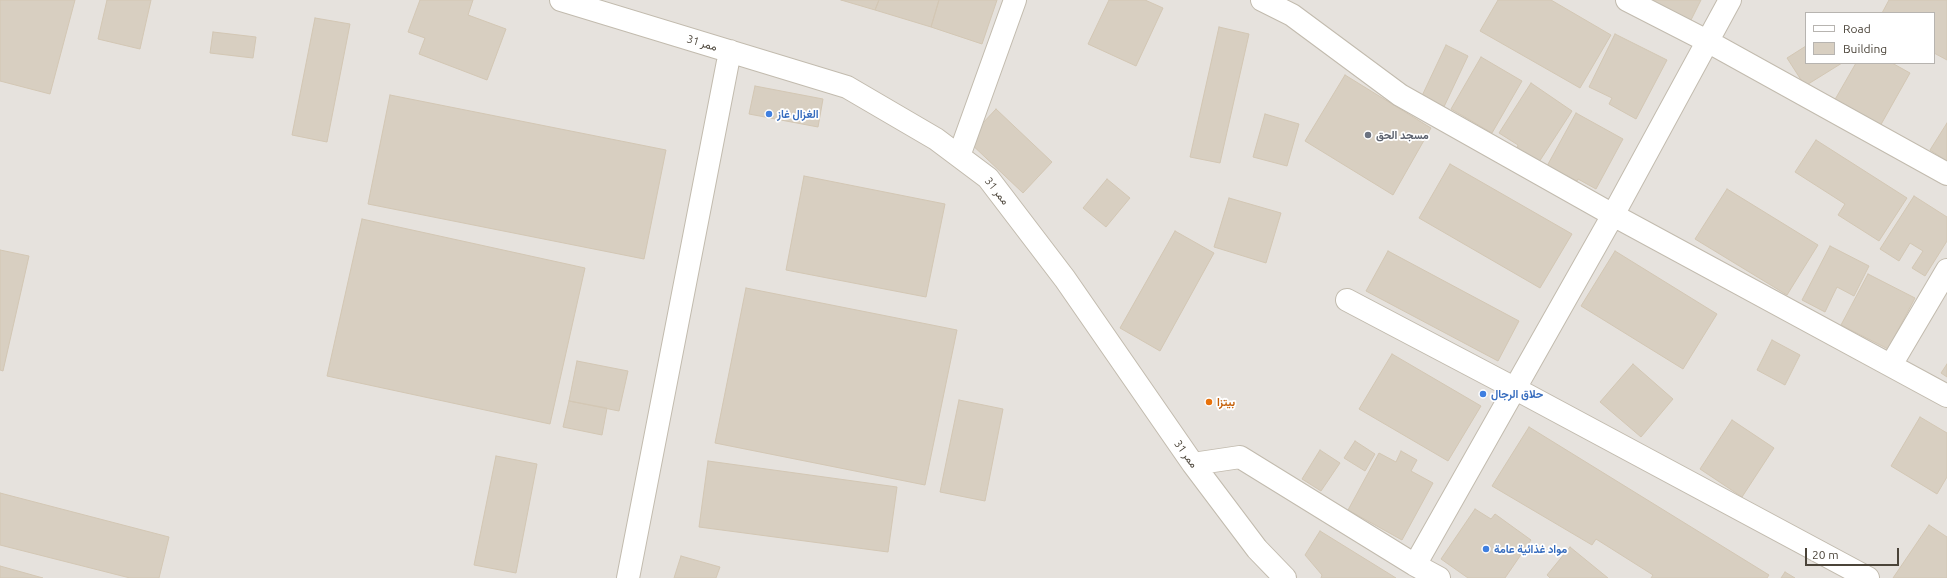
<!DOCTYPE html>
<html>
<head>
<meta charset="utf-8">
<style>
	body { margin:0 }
	#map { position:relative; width:1947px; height:578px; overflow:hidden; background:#f6f3ec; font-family:Ubuntu,sans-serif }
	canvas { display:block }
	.legend { position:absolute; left:1805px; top:12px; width:130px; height:52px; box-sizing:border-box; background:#fff; border:1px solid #b7b4b0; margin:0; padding:5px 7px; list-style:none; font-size:12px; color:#4b4439 }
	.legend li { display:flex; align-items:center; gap:8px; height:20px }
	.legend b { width:20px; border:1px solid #b7b4b0 }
	.scale { position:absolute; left:1805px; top:548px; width:94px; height:18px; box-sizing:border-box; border:2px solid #4b4439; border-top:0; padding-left:5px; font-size:12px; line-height:14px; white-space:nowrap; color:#4b4439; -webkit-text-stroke:3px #fff; paint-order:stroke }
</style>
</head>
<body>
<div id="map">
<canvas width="1947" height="578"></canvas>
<ul class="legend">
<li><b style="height:5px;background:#fff"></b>Road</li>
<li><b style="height:11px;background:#d8cfc1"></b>Building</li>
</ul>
<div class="scale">20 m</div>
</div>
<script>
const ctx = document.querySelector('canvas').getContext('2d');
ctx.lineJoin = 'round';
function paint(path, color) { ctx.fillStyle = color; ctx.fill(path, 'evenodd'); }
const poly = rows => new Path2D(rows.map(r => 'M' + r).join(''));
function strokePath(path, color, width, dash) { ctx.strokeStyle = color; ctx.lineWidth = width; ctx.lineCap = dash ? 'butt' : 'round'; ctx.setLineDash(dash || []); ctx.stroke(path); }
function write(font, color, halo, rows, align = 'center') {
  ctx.font = font + ' Ubuntu,Vazirmatn,sans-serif'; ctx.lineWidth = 3.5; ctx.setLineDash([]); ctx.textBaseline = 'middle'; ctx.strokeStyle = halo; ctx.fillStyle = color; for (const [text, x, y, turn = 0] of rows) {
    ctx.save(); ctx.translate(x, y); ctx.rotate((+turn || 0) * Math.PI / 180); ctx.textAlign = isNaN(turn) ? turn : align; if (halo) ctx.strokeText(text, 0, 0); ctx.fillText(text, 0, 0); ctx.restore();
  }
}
paint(poly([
	[0,0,1947,0,1947,578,0,578],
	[1806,13,1934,13,1934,63,1806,63]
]), '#e6e2dd');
const building = poly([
	[0,0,75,0,50,94,0,81,0,0],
	[107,0,151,0,140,49,98,39,107,0],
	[420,0,473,0,468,15,506,29,487,80,419,54,425,38,408,32,420,0],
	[841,0,879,0,875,10,841,0],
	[879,0,939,0,931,27,875,10,879,0],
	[939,0,997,0,982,44,931,27,939,0],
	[1109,0,1145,0,1163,8,1136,66,1088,44,1109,0],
	[1498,0,1551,0,1611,35,1580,88,1480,31,1498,0],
	[1648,0,1701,0,1690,22,1648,0],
	[1889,0,1947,0,1947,60,1934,53,1934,13,1882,13,1889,0],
	[315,18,350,24,327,142,292,135,315,18],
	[1219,27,1249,34,1220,163,1190,157,1219,27],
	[213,32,256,37,253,58,210,53,213,32],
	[1615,34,1667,60,1636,119,1609,104,1612,98,1589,87,1615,34],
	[1446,45,1468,56,1442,111,1420,100,1446,45],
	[1806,46,1806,63,1842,63,1805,86,1787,58,1806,46],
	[1481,57,1522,81,1492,133,1451,109,1481,57],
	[1856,63,1892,63,1910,73,1879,128,1833,103,1856,63],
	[1345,75,1431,128,1393,195,1305,141,1345,75],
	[1531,83,1572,111,1539,162,1517,149,1518,145,1499,133,1531,83],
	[755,86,823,99,818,127,749,114,755,86],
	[390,95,666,150,644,259,368,204,390,95],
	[996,109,1052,162,1023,193,967,140,996,109],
	[1576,113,1623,139,1596,189,1578,179,1577,181,1547,166,1576,113],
	[1265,114,1299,124,1287,166,1253,157,1265,114],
	[1947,123,1947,161,1930,150,1947,123],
	[1816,140,1907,198,1879,241,1838,215,1845,204,1795,172,1816,140],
	[1450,164,1572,234,1540,288,1419,218,1450,164],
	[804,176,945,204,926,297,786,270,804,176],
	[1107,179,1130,198,1106,227,1083,208,1107,179],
	[1727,189,1818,245,1787,295,1695,239,1727,189],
	[1914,196,1947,217,1947,241,1925,276,1912,268,1923,251,1910,243,1899,261,1880,249,1914,196],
	[1229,198,1281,213,1266,263,1214,247,1229,198],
	[362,219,585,268,550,424,327,376,362,219],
	[1175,231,1214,253,1160,351,1120,328,1175,231],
	[1830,246,1869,266,1854,296,1837,287,1825,312,1802,300,1830,246],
	[0,250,29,256,3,371,0,370,0,250],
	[1388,251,1519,321,1498,361,1366,291,1388,251],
	[1615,251,1717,314,1683,369,1581,306,1615,251],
	[1868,274,1915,298,1888,349,1841,325,1868,274],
	[746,288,957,330,925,485,715,443,746,288],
	[1772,340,1800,355,1785,385,1757,370,1772,340],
	[1392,354,1481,406,1448,461,1359,409,1392,354],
	[577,361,628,371,619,411,569,401,577,361],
	[1633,364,1673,399,1641,437,1600,402,1633,364],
	[1947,364,1947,377,1941,373,1947,364],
	[959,400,1003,409,985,501,940,492,959,400],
	[569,401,607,408,602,435,563,427,569,401],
	[1920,417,1947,433,1947,477,1937,494,1891,466,1920,417],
	[1732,420,1774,448,1742,497,1700,469,1732,420],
	[1529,427,1769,575,1767,578,1651,578,1653,575,1596,539,1592,545,1492,486,1529,427],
	[1355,441,1375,454,1365,471,1344,458,1355,441],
	[1320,450,1340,463,1321,491,1302,479,1320,450],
	[1401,451,1417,460,1411,471,1433,483,1402,540,1348,510,1379,453,1396,462,1401,451],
	[496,456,537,464,516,573,474,565,496,456],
	[708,461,897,487,888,552,699,527,708,461],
	[0,493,169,537,159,578,130,578,0,545,0,493],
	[1475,509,1491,519,1495,514,1531,540,1505,578,1468,578,1441,559,1475,509],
	[1929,525,1947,537,1947,578,1893,578,1929,525],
	[1320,531,1396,578,1321,578,1322,575,1305,555,1320,531],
	[1570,547,1608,578,1550,578,1547,575,1570,547],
	[681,556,720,567,716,578,674,578,681,556],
	[0,566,43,578,0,578,0,566],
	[1785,572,1795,578,1781,578,1785,572]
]);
paint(building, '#d8cfc1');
strokePath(building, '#d3c7b4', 1);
const minor = poly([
	[561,0,847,87,936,139,988,178,1065,279,1193,464,1257,549,1285,578],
	[1262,0,1292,15,1400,95,1613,215,1947,396],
	[1627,0,1707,41,1947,174],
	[959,156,1015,0],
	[1347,300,1514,388,1868,578],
	[1891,365,1947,270],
	[1193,464,1240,457,1415,565,1613,215,1730,0],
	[1415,565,1439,578],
	[628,578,730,51]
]);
strokePath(minor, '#c2bbae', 24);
strokePath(minor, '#fff', 22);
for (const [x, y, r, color] of [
	[769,114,4,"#3f7fe0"],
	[1368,135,4,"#6b7280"],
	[1483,394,4,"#3f7fe0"],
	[1209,402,4,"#e8710a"],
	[1486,549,4,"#3f7fe0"]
]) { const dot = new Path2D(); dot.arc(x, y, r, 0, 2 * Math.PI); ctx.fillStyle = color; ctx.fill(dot); strokePath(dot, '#fff', 1.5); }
write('11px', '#4b4439', '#fff', [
	["ممر 31",702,43,17],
	["ممر 31",997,191,51],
	["ممر 31",1186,454,54]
]);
write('bold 11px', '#366cbe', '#fff', [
	["الغزال غاز",777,114],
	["حلاق الرجال",1491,394],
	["مواد غذائية عامة",1494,549]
], 'left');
write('bold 11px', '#5b616d', '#fff', [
	["مسجد الحق",1376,135]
], 'left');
write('bold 11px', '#c56008', '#fff', [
	["بيتزا",1217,402]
], 'left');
</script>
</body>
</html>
